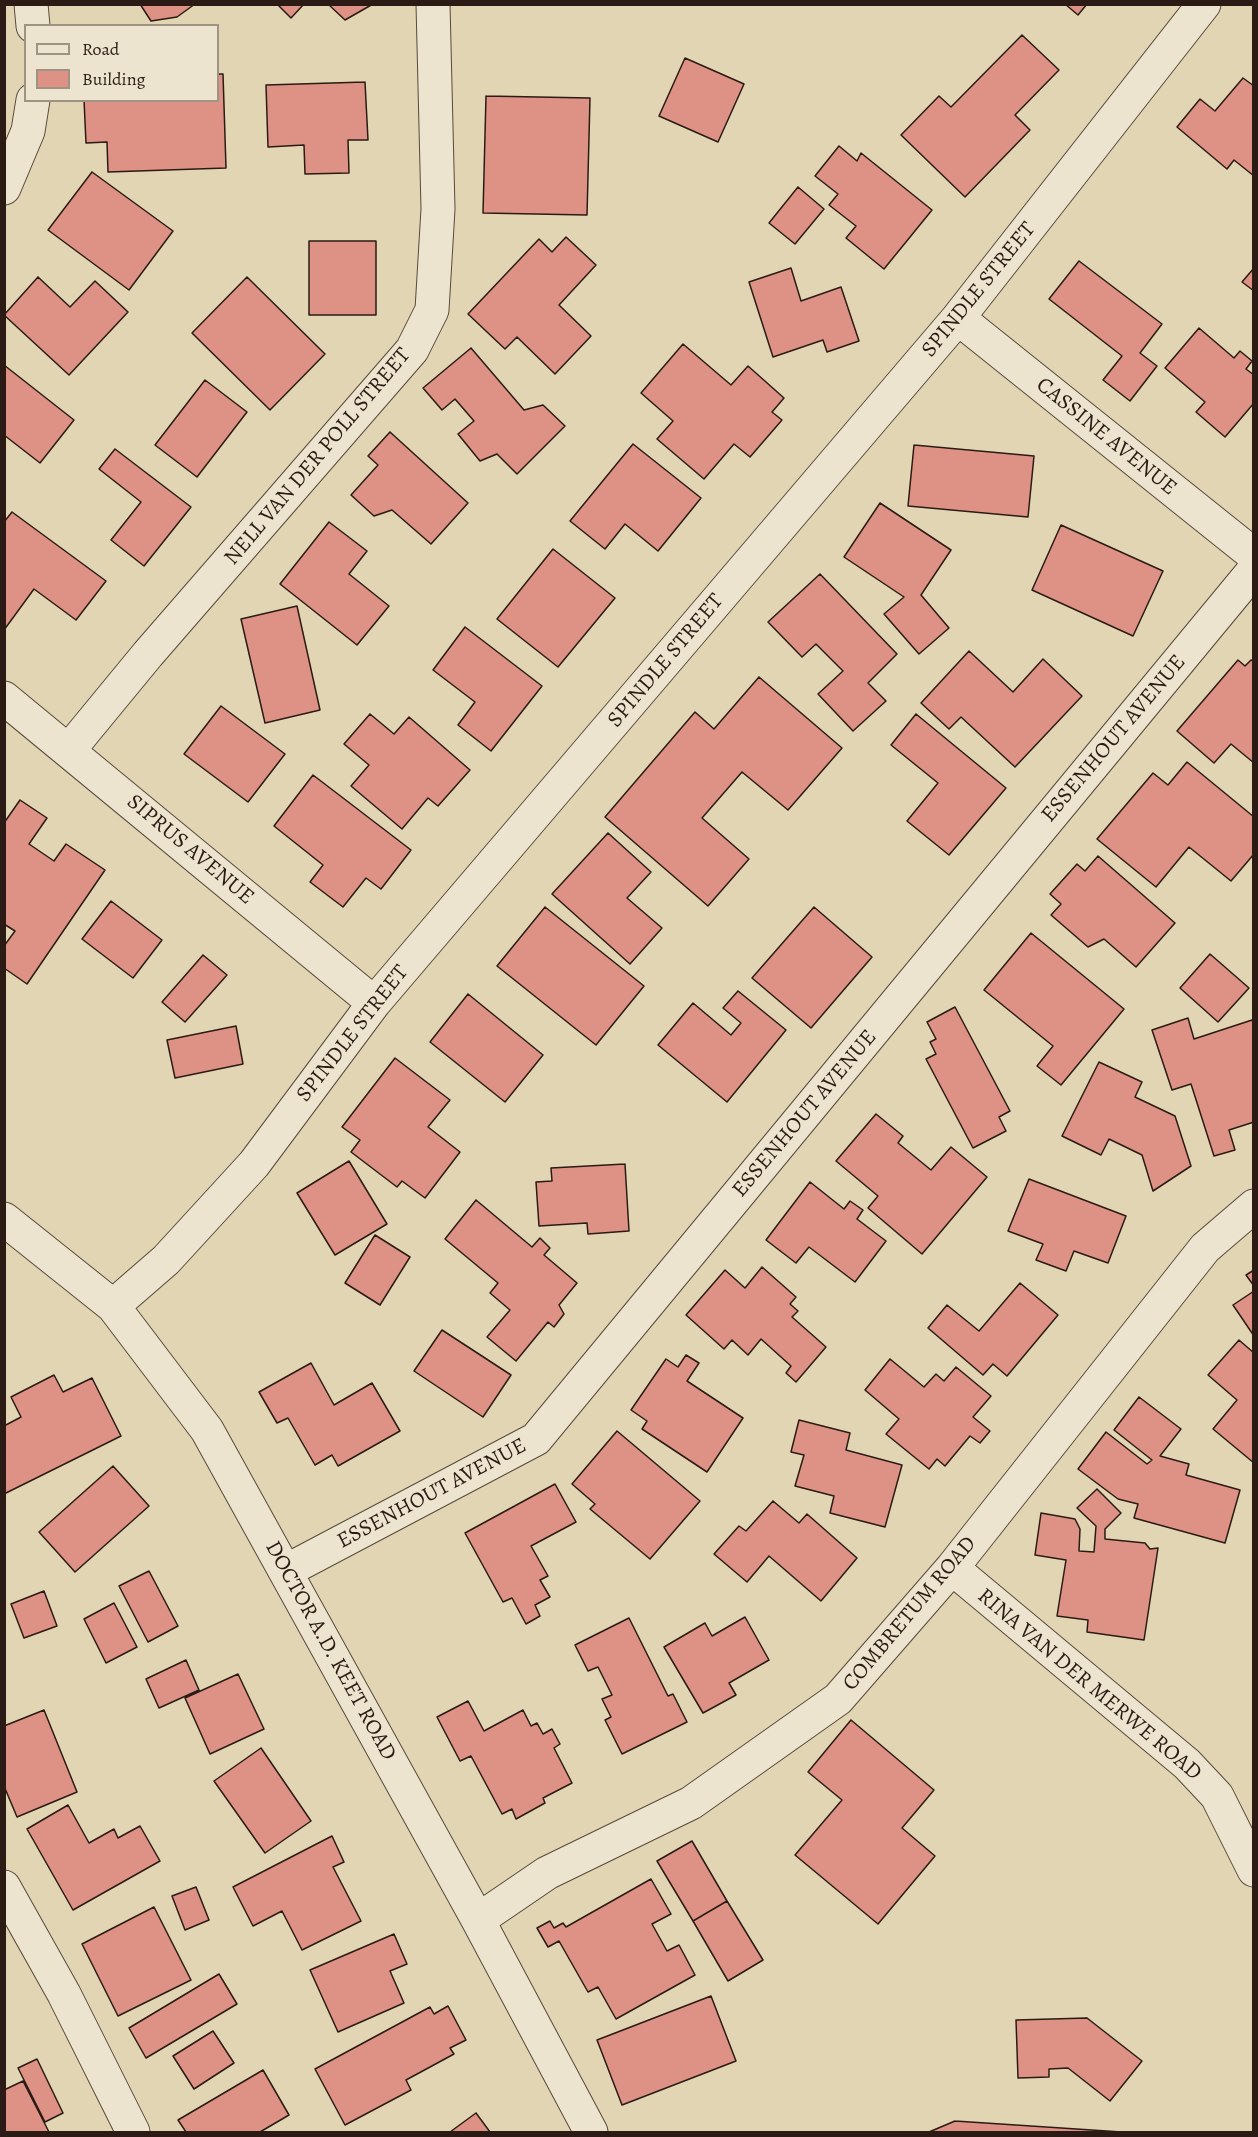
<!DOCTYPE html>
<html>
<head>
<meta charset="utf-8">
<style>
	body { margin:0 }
	#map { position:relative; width:1258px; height:2137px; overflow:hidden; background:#e1d5b3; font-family:Alegreya,serif }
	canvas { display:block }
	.frame { position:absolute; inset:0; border:6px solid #2b1b14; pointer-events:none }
	.legend { position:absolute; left:24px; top:24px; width:195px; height:78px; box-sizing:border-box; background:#ece4ce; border:2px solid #9f9484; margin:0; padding:8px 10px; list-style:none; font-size:18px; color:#2b1b14 }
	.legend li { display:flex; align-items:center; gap:12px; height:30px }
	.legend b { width:30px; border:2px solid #9f9484 }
</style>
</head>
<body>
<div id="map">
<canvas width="1258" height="2137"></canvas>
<div class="frame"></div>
<ul class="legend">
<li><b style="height:8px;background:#ece4ce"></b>Road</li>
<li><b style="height:16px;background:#de9286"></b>Building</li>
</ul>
</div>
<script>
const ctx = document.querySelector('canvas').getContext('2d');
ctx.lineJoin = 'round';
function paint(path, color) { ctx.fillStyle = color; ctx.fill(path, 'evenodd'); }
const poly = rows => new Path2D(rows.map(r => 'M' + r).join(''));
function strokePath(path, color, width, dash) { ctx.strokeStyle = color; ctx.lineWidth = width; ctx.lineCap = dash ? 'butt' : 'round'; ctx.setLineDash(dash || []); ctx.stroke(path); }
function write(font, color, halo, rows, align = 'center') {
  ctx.font = font + ' Alegreya,serif'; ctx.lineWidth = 6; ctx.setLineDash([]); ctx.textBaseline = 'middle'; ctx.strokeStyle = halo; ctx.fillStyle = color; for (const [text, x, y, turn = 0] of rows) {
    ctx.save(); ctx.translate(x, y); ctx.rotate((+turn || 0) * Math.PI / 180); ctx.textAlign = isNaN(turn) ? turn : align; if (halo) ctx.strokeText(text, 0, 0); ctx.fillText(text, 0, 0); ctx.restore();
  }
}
const building = poly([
	[140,4,195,4,177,17,151,21,140,4],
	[277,4,304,4,291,18,277,4],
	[328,4,373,4,345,20,328,4],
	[1065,4,1087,4,1078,15,1065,4],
	[1022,35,1059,70,1015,115,1030,130,965,197,901,135,939,96,951,107,1022,35],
	[685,58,744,84,718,142,659,116,685,58],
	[218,74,223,74,226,168,108,172,107,142,86,143,84,100,218,100,218,74],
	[1243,78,1254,86,1254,176,1234,160,1227,169,1177,127,1200,99,1215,111,1243,78],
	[365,82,368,140,348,140,349,173,305,174,304,145,268,147,266,85,365,82],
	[486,96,590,98,587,215,483,213,486,96],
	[839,146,857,161,861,153,932,210,884,269,846,238,856,226,829,205,838,194,815,176,839,146],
	[92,172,173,231,129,290,48,230,92,172],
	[798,187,824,209,795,244,769,223,798,187],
	[566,237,596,265,559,305,591,336,555,374,517,337,505,349,468,314,539,239,552,252,566,237],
	[309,241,376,241,376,315,309,315,309,241],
	[1079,261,1162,324,1140,353,1157,366,1130,401,1103,380,1122,356,1049,299,1079,261],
	[791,268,801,301,841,287,859,341,827,352,823,340,773,357,749,282,791,268],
	[1254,268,1254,291,1242,282,1254,268],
	[38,277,70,307,95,281,128,312,69,375,4,315,38,277],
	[247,277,325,354,270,410,192,333,247,277],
	[1199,328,1234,358,1240,351,1252,361,1246,369,1254,375,1254,403,1225,437,1196,412,1205,402,1165,368,1199,328],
	[683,344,731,385,748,366,784,398,772,412,782,420,750,457,734,444,704,479,657,439,673,421,641,393,683,344],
	[471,348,524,410,543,405,565,426,517,474,497,454,480,461,458,434,474,421,455,399,442,410,423,388,471,348],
	[4,365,74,420,40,463,4,435,4,365],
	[205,380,247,412,197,477,155,445,205,380],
	[390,432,468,503,431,544,392,510,374,516,351,495,378,465,368,456,390,432],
	[633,444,701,498,658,551,625,524,605,549,570,521,633,444],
	[914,445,1034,456,1028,517,908,506,914,445],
	[115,449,191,507,144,566,111,540,141,502,99,469,115,449],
	[880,503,951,550,921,595,949,628,919,654,884,614,904,597,844,557,880,503],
	[12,512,106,581,76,620,34,589,4,630,4,522,12,512],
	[329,522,367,551,349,574,389,606,357,645,280,584,329,522],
	[1061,525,1163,571,1133,636,1032,590,1061,525],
	[553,549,615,598,558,667,497,619,553,549],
	[820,574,897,654,868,683,886,701,853,731,818,694,843,671,816,644,802,657,768,622,820,574],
	[297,606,320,710,265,723,241,619,297,606],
	[465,627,542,686,491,751,458,725,475,702,433,670,465,627],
	[969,651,1013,692,1043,659,1082,696,1015,767,961,717,949,729,921,703,969,651],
	[1238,660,1245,666,1251,660,1254,661,1254,763,1231,744,1214,763,1177,731,1238,660],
	[759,677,842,748,788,810,742,772,702,818,749,859,708,906,605,817,695,712,714,729,759,677],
	[221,706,285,754,248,802,184,754,221,706],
	[370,714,394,734,409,717,470,770,438,806,428,798,402,829,351,786,369,765,344,744,370,714],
	[916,714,1006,788,949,855,907,821,938,783,891,745,916,714],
	[1187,762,1254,817,1254,854,1231,881,1189,847,1156,887,1097,839,1153,773,1168,785,1187,762],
	[313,775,411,850,381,889,366,878,343,907,310,882,323,865,274,826,313,775],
	[20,800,47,818,29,844,54,861,66,844,105,870,27,984,4,968,4,946,15,931,4,924,4,823,20,800],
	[608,833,651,872,627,898,662,928,630,964,552,894,608,833],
	[1098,856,1175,923,1136,967,1104,939,1088,947,1051,915,1061,904,1050,894,1077,864,1085,871,1098,856],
	[111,901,162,940,133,978,82,939,111,901],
	[545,907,644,986,596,1045,497,966,545,907],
	[814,907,872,957,811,1028,752,978,814,907],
	[1031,933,1124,1009,1061,1085,1037,1066,1053,1046,984,990,1031,933],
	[1210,954,1249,988,1218,1022,1180,988,1210,954],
	[203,955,227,975,185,1022,162,1002,203,955],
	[738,991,786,1030,727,1102,658,1045,693,1003,731,1035,741,1023,723,1008,738,991],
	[468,994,543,1055,505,1102,430,1042,468,994],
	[955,1007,1010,1111,999,1117,1006,1131,973,1148,926,1059,936,1054,930,1042,936,1039,927,1022,955,1007],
	[1188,1018,1194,1039,1252,1020,1254,1025,1254,1122,1229,1130,1235,1150,1214,1156,1191,1084,1172,1090,1152,1030,1188,1018],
	[236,1026,243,1064,175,1078,167,1040,236,1026],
	[395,1058,450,1100,428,1127,460,1152,425,1198,402,1181,397,1187,351,1152,360,1140,342,1127,395,1058],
	[1099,1062,1142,1082,1135,1097,1175,1116,1191,1166,1153,1191,1142,1155,1109,1139,1101,1155,1062,1136,1099,1062],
	[876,1114,903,1136,898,1143,931,1170,951,1147,987,1177,922,1254,868,1208,878,1196,836,1161,876,1114],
	[349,1161,387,1224,335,1255,297,1193,349,1161],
	[625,1164,629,1231,588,1234,587,1223,539,1226,536,1182,552,1181,551,1168,625,1164],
	[1029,1179,1126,1216,1108,1263,1074,1251,1066,1271,1036,1260,1043,1244,1008,1231,1029,1179],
	[810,1182,844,1209,850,1201,863,1210,857,1219,886,1241,855,1282,809,1247,796,1263,766,1240,810,1182],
	[476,1200,532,1247,540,1238,550,1248,544,1255,577,1283,559,1305,564,1314,554,1327,548,1322,516,1361,487,1337,510,1310,490,1293,498,1283,445,1239,476,1200],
	[375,1235,410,1257,380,1305,345,1283,375,1235],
	[762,1267,796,1297,790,1304,798,1311,792,1317,826,1347,796,1382,786,1373,791,1366,761,1339,748,1355,732,1340,724,1349,686,1315,725,1270,745,1288,762,1267],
	[1254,1270,1254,1286,1246,1275,1254,1270],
	[1020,1283,1058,1315,1007,1376,993,1364,983,1375,928,1328,947,1305,979,1331,1020,1283],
	[1254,1291,1254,1336,1233,1305,1254,1291],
	[442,1330,511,1375,483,1417,414,1371,442,1330],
	[1239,1340,1254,1353,1254,1463,1213,1429,1237,1400,1208,1375,1239,1340],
	[686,1355,699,1363,687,1381,743,1418,707,1472,642,1429,647,1421,631,1410,666,1359,678,1367,686,1355],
	[890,1359,924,1387,936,1374,944,1381,956,1367,991,1396,973,1417,990,1431,980,1443,970,1436,945,1466,937,1459,929,1469,886,1434,899,1419,865,1390,890,1359],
	[311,1363,334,1405,372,1383,400,1431,338,1466,332,1455,315,1465,288,1418,277,1423,259,1392,311,1363],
	[54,1375,63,1392,92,1378,121,1436,4,1494,4,1426,21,1417,11,1397,54,1375],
	[1139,1397,1181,1429,1160,1456,1189,1464,1186,1475,1240,1490,1225,1543,1134,1518,1138,1504,1118,1499,1078,1469,1106,1432,1147,1464,1152,1460,1114,1430,1139,1397],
	[799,1420,850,1433,846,1450,902,1465,885,1527,830,1513,834,1496,795,1486,804,1455,791,1452,799,1420],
	[617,1431,700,1501,650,1559,590,1509,595,1504,572,1484,617,1431],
	[113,1466,149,1506,75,1572,39,1532,113,1466],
	[555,1484,576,1522,531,1546,548,1576,540,1580,550,1597,535,1605,540,1616,526,1624,512,1598,503,1602,465,1533,555,1484],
	[1097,1489,1121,1513,1105,1529,1105,1539,1145,1543,1150,1549,1158,1548,1144,1640,1087,1632,1088,1620,1057,1616,1066,1560,1035,1555,1041,1513,1075,1519,1080,1529,1079,1551,1094,1552,1096,1526,1077,1508,1097,1489],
	[773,1501,799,1523,807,1514,857,1558,821,1601,769,1556,747,1582,714,1554,739,1526,746,1531,773,1501],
	[149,1571,178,1626,148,1642,119,1586,149,1571],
	[44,1591,57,1626,24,1638,11,1604,44,1591],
	[114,1603,137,1647,106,1663,84,1619,114,1603],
	[745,1617,769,1660,729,1683,736,1695,703,1713,664,1647,705,1623,712,1636,745,1617],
	[629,1618,668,1696,673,1694,687,1722,622,1754,605,1720,611,1717,602,1699,612,1695,598,1667,588,1671,575,1645,629,1618],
	[186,1660,199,1690,159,1708,146,1679,186,1660],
	[238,1674,264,1729,210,1754,185,1698,238,1674],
	[468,1701,484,1731,523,1710,531,1726,537,1723,543,1734,552,1729,560,1744,554,1748,572,1783,543,1798,545,1803,516,1819,512,1809,502,1814,471,1756,460,1761,437,1717,468,1701],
	[44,1710,77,1792,17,1817,4,1786,4,1726,44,1710],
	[851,1720,934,1790,902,1828,935,1856,878,1924,795,1855,842,1800,808,1772,851,1720],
	[261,1748,311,1821,265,1853,214,1781,261,1748],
	[68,1805,89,1843,114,1829,118,1838,140,1826,160,1861,73,1910,27,1829,68,1805],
	[332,1836,344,1862,333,1867,361,1921,302,1950,282,1911,253,1926,233,1887,332,1836],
	[692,1841,727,1901,693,1921,657,1861,692,1841],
	[651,1879,671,1914,652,1924,667,1951,679,1945,695,1975,616,2019,598,1987,588,1992,559,1941,548,1947,537,1928,550,1921,554,1928,563,1923,566,1927,651,1879],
	[196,1887,209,1920,185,1930,172,1896,196,1887],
	[727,1901,763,1960,728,1981,693,1921,727,1901],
	[154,1907,191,1980,118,2016,82,1944,154,1907],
	[394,1934,407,1964,390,1971,404,2003,338,2032,310,1970,394,1934],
	[219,1974,237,2004,146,2058,129,2028,219,1974],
	[711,1996,736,2061,622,2105,597,2040,711,1996],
	[448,2006,466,2040,450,2048,454,2054,406,2080,411,2090,345,2125,315,2069,430,2007,434,2014,448,2006],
	[1087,2018,1142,2061,1110,2101,1068,2068,1049,2069,1049,2077,1018,2078,1016,2020,1087,2018],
	[213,2031,234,2063,194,2089,173,2056,213,2031],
	[37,2059,63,2113,45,2122,18,2068,37,2059],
	[263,2070,289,2115,260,2132,186,2132,178,2120,263,2070],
	[23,2081,49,2132,4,2132,4,2090,23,2081],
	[476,2113,490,2132,450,2132,476,2113],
	[955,2121,1122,2132,1123,2132,929,2132,955,2121]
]);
paint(building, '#de9286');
strokePath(building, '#2b1b14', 1.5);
const minor = poly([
	[31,4,33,26],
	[4,188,28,131,33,100],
	[958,318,1254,555],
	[4,698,374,1003],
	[69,750,148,654,412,350,432,310,438,209,433,4],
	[4,1219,113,1306,207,1430,478,1920,591,2132],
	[113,1306,166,1260,254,1164,374,1003,958,318,1204,4],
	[952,1568,1187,1764,1217,1796,1254,1870],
	[286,1571,536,1439,1254,570],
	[4,1887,64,1994,133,2132],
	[478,1920,547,1873,691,1803,838,1699,952,1568,1205,1248,1254,1206]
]);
strokePath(minor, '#584a3c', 35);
strokePath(minor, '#ece4ce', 33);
write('22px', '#2b1b14', '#ece4ce', [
	["SPINDLE STREET",979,290,-51],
	["CASSINE AVENUE",1106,437,39],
	["NELL VAN DER POLL STREET",318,457,-50],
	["SPINDLE STREET",666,661,-50],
	["ESSENHOUT AVENUE",1114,739,-50],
	["SIPRUS AVENUE",190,850,40],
	["SPINDLE STREET",353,1034,-52],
	["ESSENHOUT AVENUE",805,1114,-50],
	["ESSENHOUT AVENUE",432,1494,-28],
	["COMBRETUM ROAD",910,1614,-50],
	["DOCTOR A.D. KEET ROAD",330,1651,61],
	["RINA VAN DER MERWE ROAD",1089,1685,40]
]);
</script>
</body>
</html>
